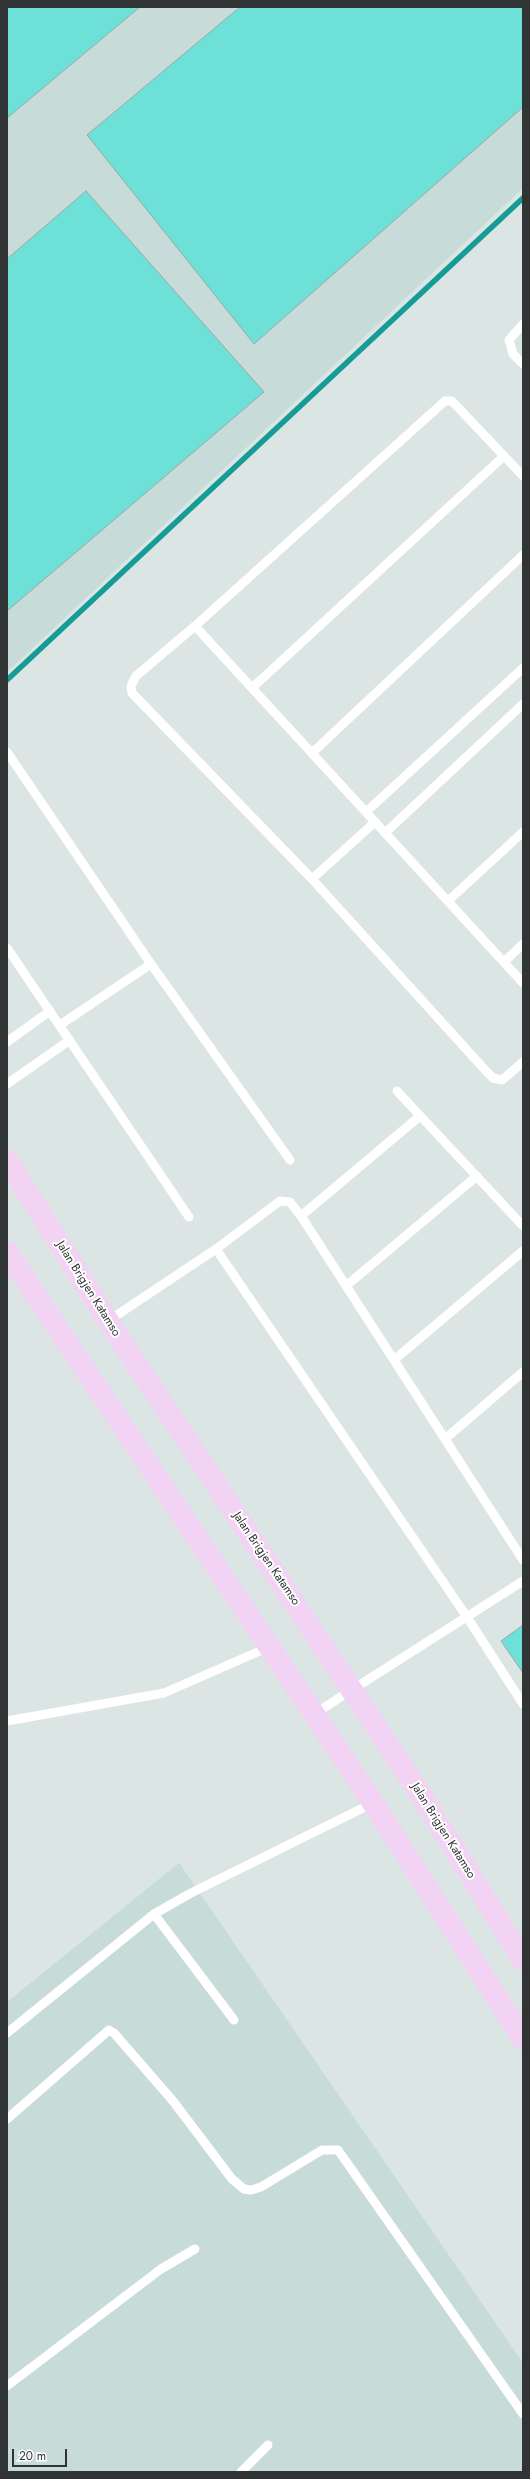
<!DOCTYPE html>
<html>
<head>
<meta charset="utf-8">
<style>
	body { margin:0 }
	#map { position:relative; width:530px; height:2479px; overflow:hidden; background:#dae5e4; font-family:Jost,sans-serif }
	canvas { display:block }
	.frame { position:absolute; inset:0; border:8px solid #303434; pointer-events:none }
	.scale { position:absolute; left:12px; top:2449px; width:55px; height:18px; box-sizing:border-box; border:2px solid #303434; border-top:0; padding-left:5px; font-size:12px; line-height:14px; white-space:nowrap; color:#303434; -webkit-text-stroke:3px #fff; paint-order:stroke }
</style>
</head>
<body>
<div id="map">
<canvas width="530" height="2479"></canvas>
<div class="frame"></div>
<div class="scale">20 m</div>
</div>
<script>
const ctx = document.querySelector('canvas').getContext('2d');
ctx.lineJoin = 'round';
function paint(path, color) { ctx.fillStyle = color; ctx.fill(path, 'evenodd'); }
const poly = rows => new Path2D(rows.map(r => 'M' + r).join(''));
function strokePath(path, color, width, dash) { ctx.strokeStyle = color; ctx.lineWidth = width; ctx.lineCap = dash ? 'butt' : 'round'; ctx.setLineDash(dash || []); ctx.stroke(path); }
function write(font, color, halo, rows, align = 'center') {
  ctx.font = font + ' Jost,sans-serif'; ctx.lineWidth = 4; ctx.setLineDash([]); ctx.textBaseline = 'middle'; ctx.strokeStyle = halo; ctx.fillStyle = color; for (const [text, x, y, turn = 0] of rows) {
    ctx.save(); ctx.translate(x, y); ctx.rotate((+turn || 0) * Math.PI / 180); ctx.textAlign = isNaN(turn) ? turn : align; if (halo) ctx.strokeText(text, 0, 0); ctx.fillText(text, 0, 0); ctx.restore();
  }
}
paint(poly([
	[7,7,523,7,523,188,7,672],
	[179,1863,523,2363,523,2472,7,2472,7,2002]
]), '#c7dbd9');
strokePath(poly([
	[7,680,523,198]
]), '#159c96', 5.5);
const building = poly([
	[7,7,140,7,7,118,7,7],
	[240,7,523,7,523,107,254,344,87,135,240,7],
	[86,191,264,392,7,611,7,259,86,191],
	[523,1625,523,1673,501,1641,523,1625]
]);
paint(building, '#6de0d8');
strokePath(building, '#9ea8a7', 1);
strokePath(poly([
	[523,324,509,340,513,354,523,364],
	[523,476,452,401,445,401,195,626,136,676,131,686,132,693,312,879,486,1071,493,1078,502,1080,523,1062],
	[195,626,523,983],
	[252,688,504,456],
	[7,752,151,964,290,1160],
	[312,753,523,555],
	[366,812,523,668],
	[385,833,523,704],
	[312,879,375,822],
	[448,901,523,832],
	[7,948,189,1217],
	[504,962,523,944],
	[60,1025,151,964],
	[7,1042,50,1011],
	[7,1084,70,1040],
	[397,1091,523,1226],
	[301,1216,420,1116],
	[216,1249,467,1617,523,1704],
	[346,1286,477,1176],
	[108,1321,216,1249,280,1201,290,1202,301,1216,523,1560],
	[394,1360,523,1251],
	[445,1439,523,1372],
	[314,1714,523,1581],
	[7,1721,164,1693,269,1647],
	[154,1914,234,2020],
	[7,2033,154,1914,191,1893,373,1803],
	[7,2119,109,2030,114,2033,173,2101,232,2179,244,2189,251,2190,261,2187,322,2150,338,2150,523,2414],
	[7,2386,161,2269,195,2249],
	[241,2472,268,2445]
]), '#fff', 9);
strokePath(poly([
	[7,1160,108,1321,415,1786,523,1960],
	[7,1252,373,1803,523,2039]
]), '#f2d3f4', 22);
write('12px', '#303434', '#fff', [
	["Jalan Brigjen Katamso",88,1289,58],
	["Jalan Brigjen Katamso",266,1559,56],
	["Jalan Brigjen Katamso",443,1831,58]
]);
</script>
</body>
</html>
